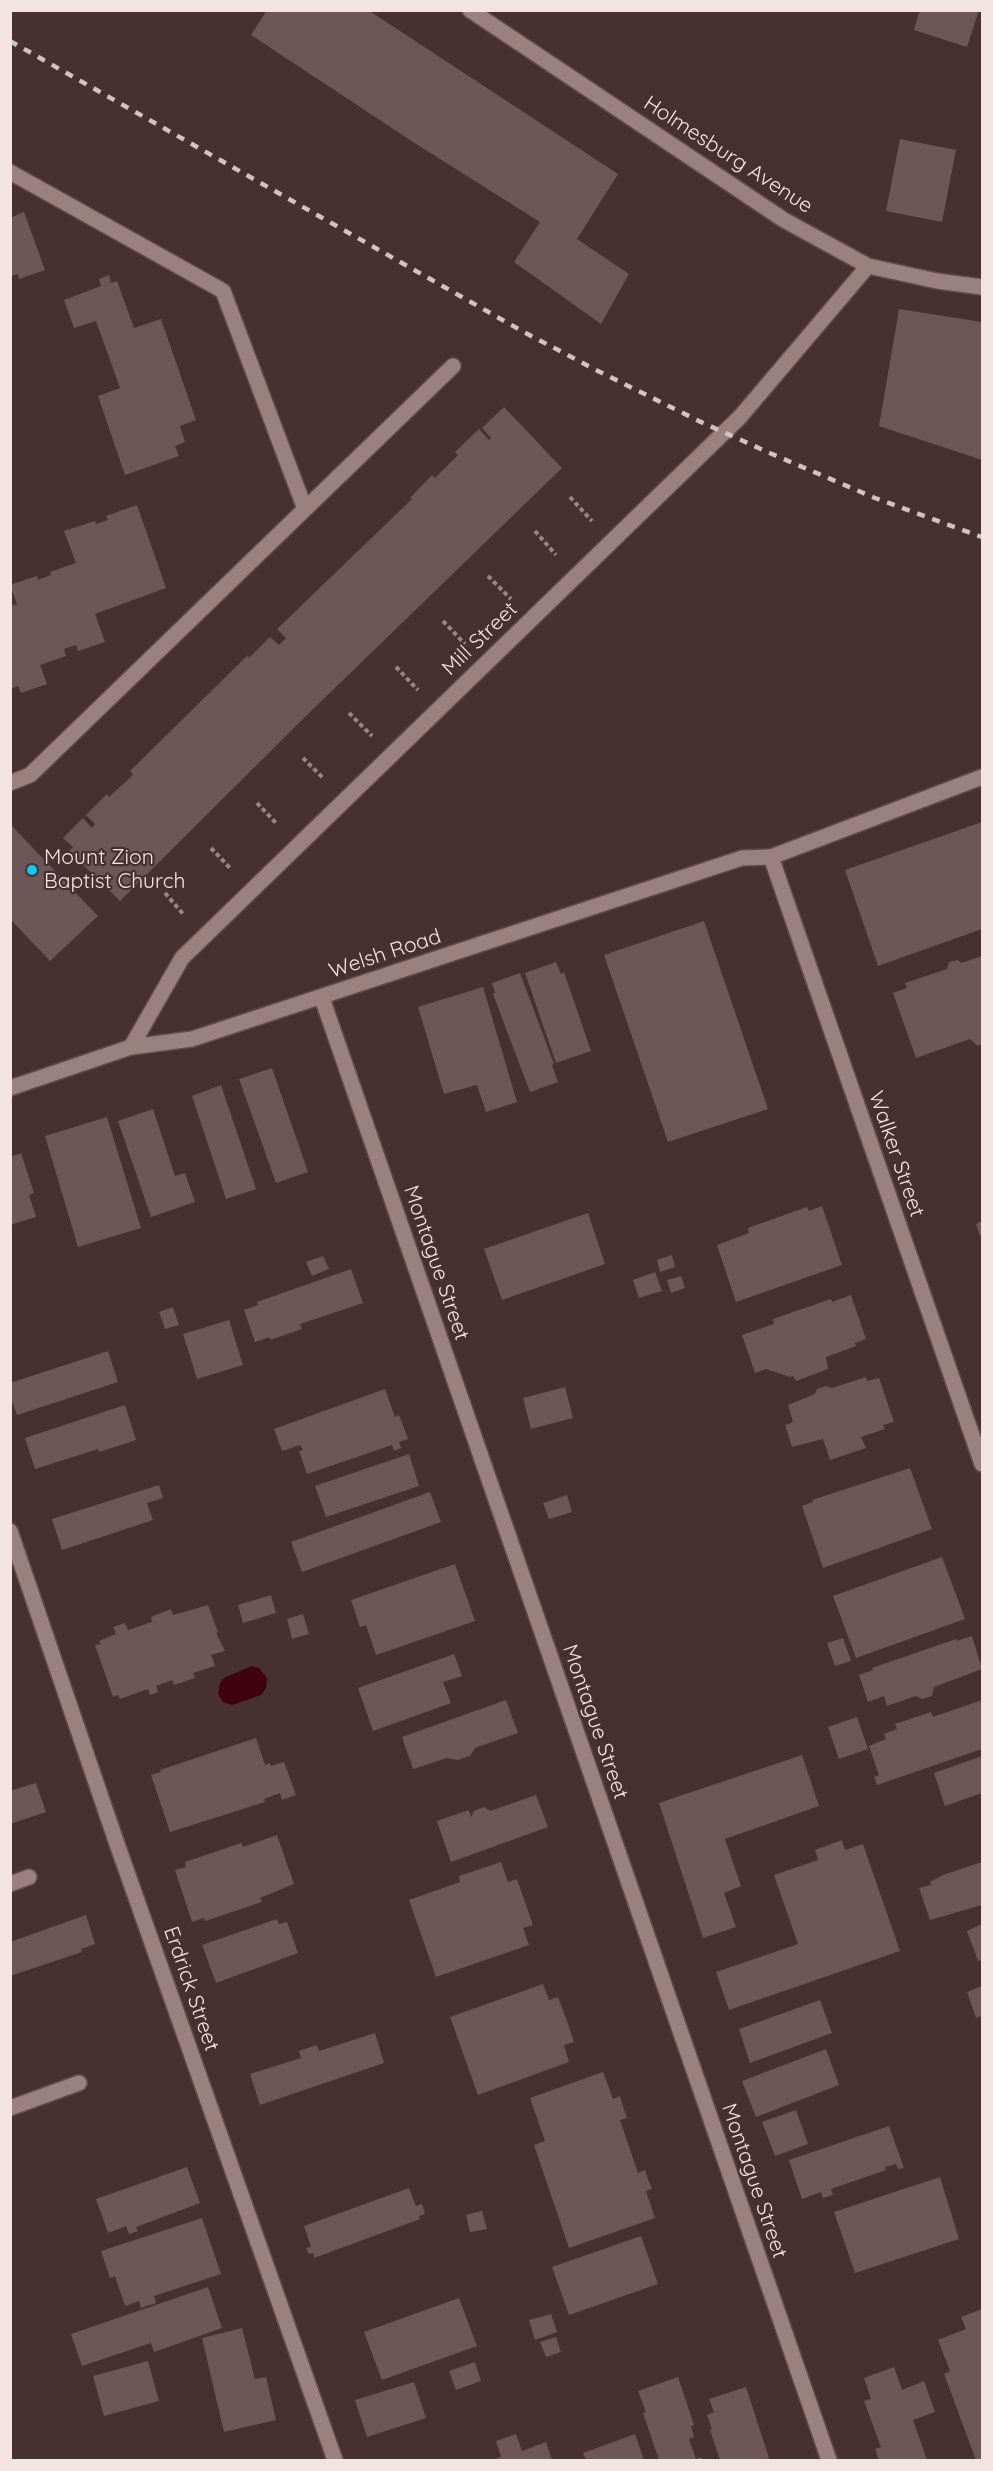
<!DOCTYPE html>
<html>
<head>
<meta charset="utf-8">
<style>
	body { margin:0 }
	#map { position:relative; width:993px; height:2471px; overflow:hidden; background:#473030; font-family:Quicksand,sans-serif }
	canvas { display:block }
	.frame { position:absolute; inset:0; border:12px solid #f3e3e3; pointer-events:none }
</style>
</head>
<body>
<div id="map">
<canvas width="993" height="2471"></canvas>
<div class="frame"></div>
</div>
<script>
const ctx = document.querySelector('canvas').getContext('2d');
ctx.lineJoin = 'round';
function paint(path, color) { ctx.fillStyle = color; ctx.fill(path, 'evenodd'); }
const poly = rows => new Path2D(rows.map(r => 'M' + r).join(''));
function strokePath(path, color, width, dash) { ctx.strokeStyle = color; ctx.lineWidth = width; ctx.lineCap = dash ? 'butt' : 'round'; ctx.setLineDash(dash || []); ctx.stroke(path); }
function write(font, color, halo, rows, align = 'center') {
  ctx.font = font + ' Quicksand,sans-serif'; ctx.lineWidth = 4.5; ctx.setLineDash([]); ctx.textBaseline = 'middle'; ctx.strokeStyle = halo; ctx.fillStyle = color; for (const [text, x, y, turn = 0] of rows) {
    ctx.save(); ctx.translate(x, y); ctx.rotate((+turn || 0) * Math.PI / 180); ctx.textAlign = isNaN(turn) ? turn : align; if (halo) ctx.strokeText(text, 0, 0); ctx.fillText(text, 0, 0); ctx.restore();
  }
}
paint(poly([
	[252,1666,259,1668,267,1678,266,1688,261,1695,232,1705,223,1702,218,1694,220,1683,224,1678]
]), '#3f010d');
paint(poly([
	[267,10,368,10,618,174,577,239,629,274,601,324,514,262,540,222,413,142,251,35],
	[920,10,979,10,967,47,914,30],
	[900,139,956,150,942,222,886,211],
	[24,212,45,270,19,279,18,274,10,276,10,218],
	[109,275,111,283,117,281,134,328,161,319,196,420,180,426,185,442,175,446,179,456,125,475,98,396,120,388,96,321,74,328,64,300,101,286,99,279],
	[899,309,982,322,982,460,879,426],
	[504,407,562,468,306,716,120,901,69,851,73,847,63,838,83,818,92,828,95,824,86,815,107,794,109,797,133,775,130,771,248,655,249,658,270,637,279,645,286,638,277,629,412,499,410,498,432,475,435,478,458,455,455,452,479,429,489,440,491,438,482,428],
	[137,505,166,588,95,614,105,642,78,651,76,645,64,649,66,656,40,665,47,684,21,693,18,686,10,689,10,606,17,604,10,585,37,576,38,580,51,575,50,572,76,563,64,531,95,521,96,524,108,520,106,516],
	[982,822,982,929,878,966,845,870],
	[10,824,98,916,50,961,10,919],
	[704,921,768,1109,668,1142,604,955],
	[982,956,982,1044,978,1046,970,1039,916,1058,893,993,907,988,905,983,947,969,949,962,958,960,961,963],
	[556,962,561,974,564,972,591,1051,556,1063,525,973],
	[520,973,554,1064,552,1065,558,1082,530,1092,493,994,495,993,492,983],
	[483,987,517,1102,486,1112,477,1085,444,1094,418,1007],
	[272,1068,308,1172,276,1183,239,1079],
	[221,1085,256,1189,226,1199,192,1096],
	[153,1109,175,1176,185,1173,195,1202,151,1217,118,1121],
	[107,1117,141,1228,78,1247,45,1136],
	[21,1153,34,1193,29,1195,36,1217,10,1225,10,1157],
	[822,1206,842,1265,736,1302,717,1245,749,1233,748,1228,807,1207,809,1211],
	[588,1213,605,1264,502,1300,484,1249],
	[982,1221,982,1241,976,1224],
	[672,1255,675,1267,660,1272,657,1260],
	[323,1256,329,1269,312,1276,306,1262],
	[351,1269,363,1303,300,1324,302,1329,270,1340,270,1337,255,1342,244,1310,258,1305,257,1302],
	[655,1272,662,1291,639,1298,633,1280],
	[681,1276,685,1288,671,1293,667,1280],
	[851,1295,866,1339,855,1343,856,1346,826,1357,828,1369,796,1381,793,1376,790,1377,766,1369,755,1373,742,1335,774,1324,773,1319,831,1299,832,1302],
	[173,1307,179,1325,165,1329,159,1312],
	[229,1320,243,1365,197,1379,183,1334],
	[108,1351,118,1382,17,1415,10,1396,10,1383],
	[866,1377,867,1381,879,1378,894,1422,883,1425,885,1429,861,1437,866,1448,830,1460,823,1439,792,1447,785,1425,793,1422,788,1405,815,1394,817,1389,826,1386,832,1388],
	[565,1387,573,1418,531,1429,523,1398],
	[385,1389,395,1417,399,1415,408,1439,399,1442,401,1448,394,1451,392,1445,307,1474,299,1451,303,1450,300,1445,282,1451,274,1429],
	[125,1405,136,1440,99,1452,98,1449,35,1469,25,1438],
	[409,1454,419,1486,326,1517,315,1486],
	[910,1468,932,1529,823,1568,802,1506,813,1502,812,1500],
	[159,1485,163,1498,147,1503,153,1520,62,1550,52,1519],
	[430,1492,441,1522,302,1572,291,1542],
	[567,1495,572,1512,549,1519,543,1503],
	[942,1557,965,1619,856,1658,833,1596],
	[455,1564,475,1621,376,1655,366,1625,360,1627,351,1600],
	[271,1595,276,1613,243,1623,238,1605],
	[208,1605,218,1632,216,1633,225,1651,211,1655,215,1666,193,1673,195,1678,174,1685,172,1680,156,1686,158,1692,150,1695,148,1689,120,1699,118,1695,113,1697,95,1645,101,1644,99,1641,116,1634,113,1627,125,1623,128,1630,152,1622,151,1617,171,1609,173,1615],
	[303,1614,309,1634,292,1639,287,1619],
	[972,1636,982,1669,934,1687,932,1696,922,1699,916,1696,887,1706,884,1696,868,1702,859,1675,873,1670,872,1668,956,1639,956,1641],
	[843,1638,851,1661,835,1666,827,1643],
	[454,1654,462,1676,443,1682,451,1703,373,1731,358,1688],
	[506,1700,518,1733,475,1748,470,1756,458,1760,447,1758,413,1769,402,1737],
	[982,1700,982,1749,877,1785,874,1777,879,1775,869,1746,886,1739,884,1734,897,1729,895,1724,931,1712,933,1717],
	[857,1717,868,1749,839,1759,828,1727],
	[256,1738,265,1765,270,1763,271,1766,284,1762,296,1795,282,1800,280,1793,264,1799,265,1802,170,1832,151,1775,161,1772,160,1770],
	[802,1755,819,1806,725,1839,741,1886,724,1893,736,1927,703,1938,659,1803],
	[982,1756,982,1793,945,1806,934,1773],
	[36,1783,46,1812,10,1824,10,1791],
	[536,1795,548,1827,451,1862,437,1821,469,1810,471,1817,474,1811,484,1807,490,1811],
	[277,1835,294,1884,260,1898,262,1902,205,1921,204,1918,192,1922,175,1870,186,1867,185,1862,241,1843,243,1847],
	[842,1840,845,1850,863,1844,900,1951,729,2010,716,1972,798,1944,774,1875,818,1860,815,1850],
	[501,1862,508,1882,517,1879,533,1925,523,1928,529,1945,436,1977,409,1900,460,1882,459,1876],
	[982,1862,982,1905,930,1920,919,1888,931,1885,930,1882,943,1875],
	[86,1915,95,1944,81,1949,82,1952,10,1976,10,1942],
	[277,1919,279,1924,287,1922,298,1953,216,1983,202,1945],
	[982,1924,982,1960,978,1961,967,1931],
	[543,1984,549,2000,558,1997,567,2021,574,2042,564,2045,569,2062,478,2095,450,2017],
	[982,1986,982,2022,980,2016,976,2018,967,1992],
	[820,2000,832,2033,750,2063,739,2029],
	[375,2033,384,2063,260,2105,250,2074,301,2058,299,2051,317,2045,319,2051],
	[826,2049,839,2085,756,2117,742,2081],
	[603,2072,613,2099,620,2096,623,2106,627,2118,620,2120,638,2173,645,2170,648,2179,652,2189,646,2191,655,2218,569,2248,534,2145,545,2141,530,2098],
	[796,2110,808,2144,775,2156,762,2122],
	[889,2126,904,2168,898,2169,896,2164,885,2167,886,2170,831,2189,833,2195,823,2198,821,2192,802,2199,789,2160],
	[187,2167,200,2203,136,2227,138,2231,129,2234,126,2226,108,2233,96,2199],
	[940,2177,959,2239,855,2273,834,2212],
	[409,2188,416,2206,422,2204,425,2214,419,2216,420,2219,314,2258,313,2253,309,2254,306,2248,311,2247,304,2226],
	[482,2211,487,2229,470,2232,466,2215],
	[202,2218,221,2274,154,2296,156,2303,141,2308,139,2301,125,2306,115,2276,110,2278,101,2251],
	[641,2236,658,2284,569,2315,552,2267],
	[208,2287,222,2328,154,2352,151,2343,82,2366,71,2334],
	[459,2298,477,2346,382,2380,364,2332],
	[982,2309,982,2460,976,2460,944,2374,950,2371,938,2340,966,2329,961,2317],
	[551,2314,557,2332,535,2340,529,2320],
	[242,2328,255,2379,266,2377,276,2420,224,2432,202,2338],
	[556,2337,561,2352,546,2357,540,2342],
	[148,2361,159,2401,104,2416,93,2376],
	[475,2362,481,2381,456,2390,449,2371],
	[894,2367,902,2390,924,2381,935,2412,913,2420,927,2460,879,2460,875,2449,881,2447,864,2401,871,2399,864,2378],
	[678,2377,694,2425,691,2426,694,2437,689,2439,696,2459,701,2457,702,2460,659,2460,643,2413,646,2412,638,2391],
	[414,2382,426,2418,367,2437,355,2400],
	[746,2387,769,2458,765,2460,720,2460,710,2430,712,2429,707,2415,714,2412,709,2399],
	[516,2434,522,2451,546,2442,552,2460,498,2460,497,2458,501,2457,496,2441],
	[635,2434,644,2460,586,2460,583,2453]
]), '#6f5656');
const service = poly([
	[10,172,223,291,305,509],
	[10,783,30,775,453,366],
	[771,857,982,777],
	[10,1884,29,1877],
	[10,2108,79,2083]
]);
const minor = poly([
	[470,10,784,220,868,266,937,281,982,287],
	[322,998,829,2460],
	[131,1047,182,958,740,417,868,266],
	[10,1088,131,1047,192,1039,742,858,771,857,982,1464],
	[10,1531,117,1844,335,2460]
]);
strokePath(service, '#604c4d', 18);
strokePath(minor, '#604c4d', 18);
strokePath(poly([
	[570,497,592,521],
	[535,531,556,555],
	[488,576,511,599],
	[443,621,465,644],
	[396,667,418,690],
	[349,713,372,736],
	[303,758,324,779],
	[257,803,277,824],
	[211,848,231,869],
	[165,893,184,915]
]), '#988585', 4, [4.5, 3]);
strokePath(service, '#9b8080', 15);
strokePath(minor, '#9b8080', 15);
strokePath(poly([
	[10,41,522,331,594,369,701,422,772,454,875,498,982,537]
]), '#d3c2c2', 4.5, [8, 8]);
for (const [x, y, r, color] of [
	[32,870,6,"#09cafa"]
]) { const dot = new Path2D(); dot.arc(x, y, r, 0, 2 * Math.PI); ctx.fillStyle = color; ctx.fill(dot); strokePath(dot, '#473030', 2); }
write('21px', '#f3e3e3', '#473030', [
	["Holmesburg Avenue",728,155,33],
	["Mill Street",480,639,-44],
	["Welsh Road",385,954,-18],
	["Walker Street",896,1154,71],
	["Montague Street",436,1263,71],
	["Montague Street",595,1722,71],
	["Erdrick Street",191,1989,71],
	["Montague Street",754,2181,71]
]);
write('21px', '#f3e3e3', '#473030', [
	["Mount Zion",44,858],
	["Baptist Church",44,882]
], 'left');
</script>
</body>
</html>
